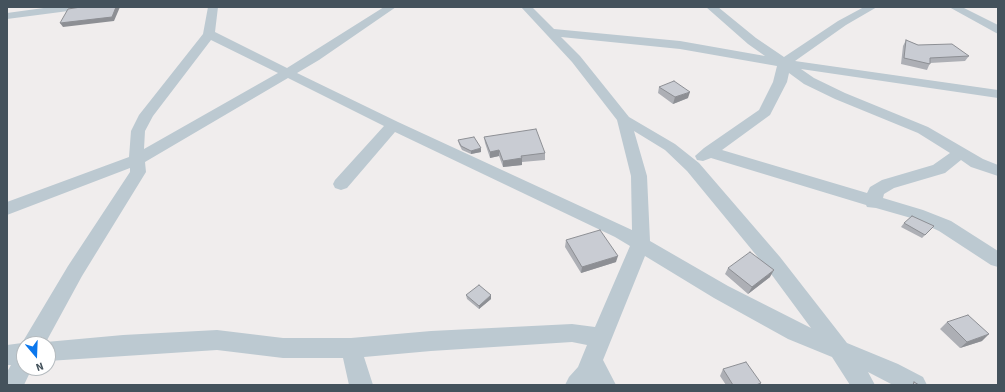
<!DOCTYPE html>
<html>
<head>
<meta charset="utf-8">
<style>
	body { margin:0 }
	#map { position:relative; width:1005px; height:392px; overflow:hidden; background:#f0eded; font-family:"Source Sans 3",sans-serif }
	canvas { display:block }
	.frame { position:absolute; inset:0; border:8px solid #44525c; pointer-events:none }
	.north { position:absolute; left:16px; top:336px; width:40px; height:40px; box-sizing:border-box; background:#fff; border:1px solid #b4babe; border-radius:50%; rotate:161deg; font-size:11px; font-weight:700; line-height:16px; text-align:center; color:#44525c }
	.north::after { content:''; display:block; margin:auto; width:14px; height:18px; background:#0b77ed; clip-path:polygon(50% 0,100% 100%,50% 72%,0 100%) }
</style>
</head>
<body>
<div id="map">
<canvas width="1005" height="392"></canvas>
<div class="frame"></div>
<div class="north">N</div>
</div>
<script>
const ctx = document.querySelector('canvas').getContext('2d');
ctx.lineJoin = 'round';
const poly = rows => new Path2D(rows.map(r => 'M' + r).join(''));
function paint(path, color) { ctx.fillStyle = color; ctx.fill(path, 'evenodd'); }
function strokePath(path, color, width, dash) { ctx.strokeStyle = color; ctx.lineWidth = width; ctx.lineCap = dash ? 'butt' : 'round'; ctx.setLineDash(dash || []); ctx.stroke(path); }
paint(poly([
	[51,7,81,7,76,10,7,19,7,13,51,7],
	[208,7,218,7,215,32,287,68,384,7,396,7,319,60,297,73,398,122,632,230,631,176,617,120,572,62,521,7,532,7,554,29,680,41,765,56,748,44,706,7,718,7,756,38,784,57,838,21,864,7,877,7,846,25,795,61,998,90,998,98,801,69,814,78,845,93,928,127,983,159,998,165,998,176,971,167,961,160,945,173,894,188,884,194,883,198,923,210,951,221,998,251,998,267,991,265,939,231,911,218,876,208,867,207,866,205,711,158,703,161,697,160,695,156,704,148,759,110,773,82,777,66,680,49,561,37,580,56,629,117,675,144,699,163,780,257,847,343,898,364,923,377,927,385,893,385,868,372,875,385,850,385,832,357,788,339,714,298,645,256,603,360,616,385,565,385,569,377,578,367,587,345,572,342,431,351,364,357,373,385,349,385,343,358,283,358,217,350,48,361,48,344,24,344,24,368,32,368,24,385,7,385,7,372,11,365,7,365,7,345,22,343,68,266,130,172,130,168,7,215,7,202,129,157,131,131,139,115,203,34,208,7],
	[211,40,278,73,144,149,145,131,153,116,211,40],
	[789,73,804,84,835,99,918,133,950,153,933,165,882,180,870,187,867,193,722,150,770,115,787,82,789,73],
	[288,78,384,126,335,180,333,184,335,188,341,190,347,188,395,132,615,237,630,246,595,327,572,324,431,331,351,338,283,338,217,330,123,335,46,342,82,276,146,172,145,162,288,78],
	[634,131,665,150,687,171,766,267,811,328,728,286,650,241,647,176,634,131],
	[949,7,962,7,998,25,998,34,949,7]
]), '#bcc9d1');
paint(poly([
	[906,40,918,45,969,56,965,61,930,63,927,70,901,64,903,46],
	[659,87,688,98,673,104,658,93],
	[484,137,545,153,545,160,522,162,522,165,503,167,499,156,490,158,485,143],
	[458,140,481,152,471,154,462,150,459,144],
	[904,223,931,229,922,238,901,227],
	[566,240,616,262,581,273,565,247],
	[728,268,770,277,748,294,725,274],
	[466,295,491,299,479,309,467,299],
	[947,322,982,341,960,348,940,329],
	[723,369,761,383,760,385,726,385,720,376]
]), '#adafb5');
paint(poly([
	[116,7,120,7,114,21,63,27,60,23],
	[690,92,688,98,673,104,675,97],
	[481,148,481,152,471,154,471,151],
	[499,150,499,156,490,158,490,152],
	[522,158,522,165,503,167,503,161],
	[618,256,616,262,581,273,582,267],
	[774,270,770,277,748,294,752,287],
	[491,295,491,299,479,309,479,306],
	[989,334,982,341,960,348,967,342]
]), '#8d8f94');
const building = poly([
	[81,7,116,7,112,17,60,23,68,9,81,7],
	[906,40,918,45,952,44,969,56,930,58,930,64,904,58,906,40],
	[674,81,690,92,675,97,659,87,674,81],
	[536,129,545,153,521,156,522,158,503,161,499,150,490,152,484,137,536,129],
	[474,137,481,148,471,151,461,146,458,140,474,137],
	[912,216,934,226,925,235,904,223,912,216],
	[600,230,618,256,582,267,566,240,600,230],
	[750,252,774,270,752,287,728,268,750,252],
	[479,285,491,295,479,306,466,295,479,285],
	[968,315,989,334,967,342,947,322,968,315],
	[746,362,761,383,756,385,733,385,723,369,746,362],
	[914,382,919,385,913,385,914,382]
]);
paint(building, '#c9ccd3');
strokePath(building, '#8d8f94', 1);
</script>
</body>
</html>
